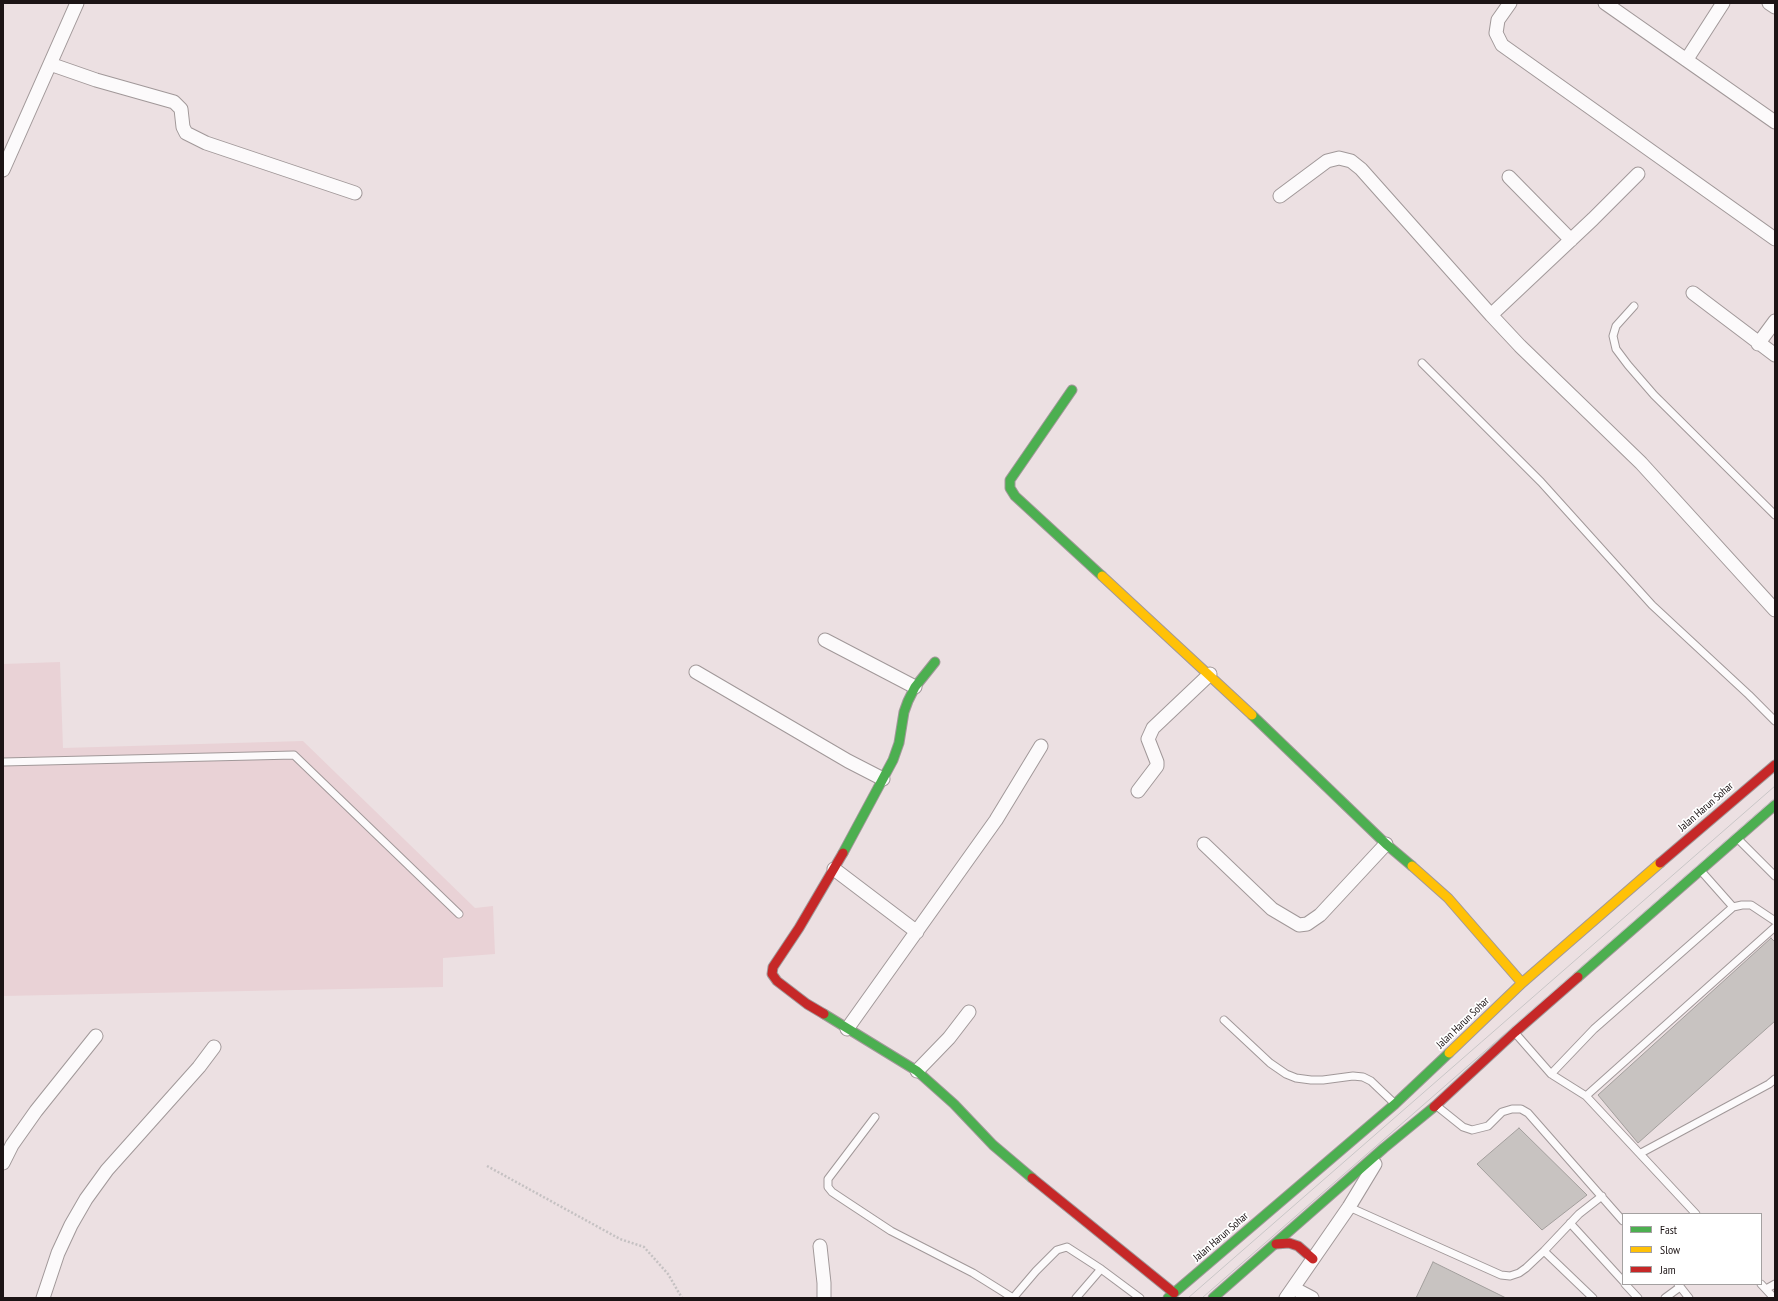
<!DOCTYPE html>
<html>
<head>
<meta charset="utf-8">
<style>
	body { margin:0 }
	#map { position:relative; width:1778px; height:1301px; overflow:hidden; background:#ece0e2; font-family:"PT Sans Narrow",sans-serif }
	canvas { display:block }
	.frame { position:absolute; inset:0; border:4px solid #1c1415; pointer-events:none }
	.legend { position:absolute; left:1622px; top:1213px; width:140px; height:72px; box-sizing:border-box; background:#fff; border:1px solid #a4a1a1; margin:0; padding:5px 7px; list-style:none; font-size:12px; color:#1c1415 }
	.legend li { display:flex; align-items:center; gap:8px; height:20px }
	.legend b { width:20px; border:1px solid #a4a1a1 }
</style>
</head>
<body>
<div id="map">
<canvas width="1778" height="1301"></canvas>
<div class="frame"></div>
<ul class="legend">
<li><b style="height:5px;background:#4caf50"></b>Fast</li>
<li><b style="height:5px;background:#ffc107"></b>Slow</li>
<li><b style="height:5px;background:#c62828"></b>Jam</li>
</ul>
</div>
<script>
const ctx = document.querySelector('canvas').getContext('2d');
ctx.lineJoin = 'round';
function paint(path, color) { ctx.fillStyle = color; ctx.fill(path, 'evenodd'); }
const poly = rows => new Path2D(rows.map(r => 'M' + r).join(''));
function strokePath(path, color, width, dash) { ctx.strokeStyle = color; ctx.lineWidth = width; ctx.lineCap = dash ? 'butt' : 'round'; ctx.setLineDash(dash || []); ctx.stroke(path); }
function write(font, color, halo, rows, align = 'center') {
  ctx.font = font + ' "PT Sans Narrow",sans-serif'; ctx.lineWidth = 3.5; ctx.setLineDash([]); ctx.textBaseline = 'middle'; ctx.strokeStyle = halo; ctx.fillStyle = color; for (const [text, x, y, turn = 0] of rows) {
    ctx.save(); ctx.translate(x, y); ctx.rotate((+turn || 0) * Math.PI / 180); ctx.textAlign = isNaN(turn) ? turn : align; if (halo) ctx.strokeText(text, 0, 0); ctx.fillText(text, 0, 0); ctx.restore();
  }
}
paint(poly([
	[60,662,63,748,303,741,475,908,493,906,495,954,443,958,443,987,3,996,3,664]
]), '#e9d2d6');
const building = poly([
	[1771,938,1775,942,1775,1021,1638,1143,1598,1095,1771,938],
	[1519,1128,1587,1195,1542,1230,1477,1164,1519,1128],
	[1433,1262,1506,1298,1416,1298,1433,1262]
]);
paint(building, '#c8c3c1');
strokePath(building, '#a29e9c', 1);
const lane = poly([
	[1634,306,1616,326,1613,336,1616,349,1628,365,1654,395,1775,515],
	[1422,363,1541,482,1652,605,1749,695,1775,721],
	[3,762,294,755,459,914],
	[1739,840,1775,876],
	[1702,872,1733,907],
	[1224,1020,1270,1063,1286,1074,1296,1078,1311,1080,1323,1080,1353,1076,1363,1077,1371,1081,1394,1103],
	[1516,1034,1551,1074,1586,1096,1696,1214],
	[1551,1074,1594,1029,1733,907,1742,905,1751,905,1775,921],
	[1586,1096,1775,927],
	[1438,1107,1463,1127,1472,1130,1488,1126,1502,1112,1512,1109,1521,1109,1528,1113,1623,1221],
	[875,1117,828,1179,828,1187,832,1192,847,1202,891,1231,973,1273,1013,1298,1036,1271,1057,1250,1067,1247,1101,1269,1140,1298],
	[1641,1153,1769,1084,1775,1079],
	[1349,1207,1501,1275,1510,1276,1519,1273,1526,1268,1544,1251,1579,1214,1602,1196],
	[1570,1223,1623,1281],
	[1544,1251,1593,1298],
	[1625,1284,1638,1298],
	[1678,1284,1689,1298],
	[1761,1284,1774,1298],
	[1766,1289,1775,1284],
	[1076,1298,1101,1269],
	[1665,1298,1680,1287]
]);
const street = poly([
	[1510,3,1498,20,1496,33,1502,45,1775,239],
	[1605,3,1775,122],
	[1769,3,1775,7],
	[1687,59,1723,3],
	[50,64,96,80,174,102,181,109,183,127,186,133,206,143,355,193],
	[3,170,77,3],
	[1509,177,1571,240],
	[1280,196,1327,161,1339,158,1351,161,1361,169,1491,315,1520,346,1641,463,1775,610],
	[1693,293,1775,355],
	[1491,315,1593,219,1638,174],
	[1758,344,1775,321],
	[825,640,915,687],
	[696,672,848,761,883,779],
	[1138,791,1157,766,1157,762,1148,739,1153,728,1210,674],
	[1204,844,1272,909,1299,925,1307,924,1320,915,1386,844],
	[834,869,917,932],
	[847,1029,996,820,1041,746],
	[917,1071,949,1038,969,1012],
	[3,1163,12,1145,36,1111,96,1036],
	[820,1246,824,1283,824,1298],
	[1293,1288,1312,1298],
	[43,1298,58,1253,71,1225,86,1199,107,1170,199,1067,214,1047],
	[1286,1298,1349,1207,1375,1164]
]);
const fast = poly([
	[1072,390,1010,480,1010,488,1015,496,1102,576],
	[1252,715,1386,844,1412,866],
	[843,853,893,760,899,743,904,712,908,701,915,687,935,662],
	[1578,977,1775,805],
	[824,1014,917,1071,954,1104,993,1145,1032,1178],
	[1168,1298,1395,1104,1449,1053],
	[1213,1298,1384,1148,1434,1107]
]);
const slow = poly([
	[1102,576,1252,715],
	[1412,866,1448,898,1522,983],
	[1449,1053,1522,983,1660,863]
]);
const jam = poly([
	[1660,863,1775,765],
	[824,1014,807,1004,777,981,772,974,773,967,799,928,843,853],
	[1434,1107,1515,1032,1578,977],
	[1032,1178,1174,1293],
	[1276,1244,1289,1243,1298,1246,1313,1259]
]);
strokePath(lane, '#a19899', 9);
strokePath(street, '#a19899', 15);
strokePath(fast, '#a19899', 11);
strokePath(slow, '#a19899', 11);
strokePath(jam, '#a19899', 11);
strokePath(poly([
	[487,1166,620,1239,644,1247,668,1274,682,1298]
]), '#c5c1c2', 2.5, [2, 2]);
strokePath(lane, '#fcfafb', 7);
strokePath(street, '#fcfafb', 13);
strokePath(fast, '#4caf50', 9);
strokePath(slow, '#ffc107', 9);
strokePath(jam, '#c62828', 9);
strokePath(poly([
	[1188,1298,1775,786],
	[1202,1298,1775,798]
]), '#c9c6c7', 1);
write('11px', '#1c1415', '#fff', [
	["Jalan Harun Sohar",1706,807,-41],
	["Jalan Harun Sohar",1463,1023,-44],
	["Jalan Harun Sohar",1221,1237,-41]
]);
</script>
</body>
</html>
